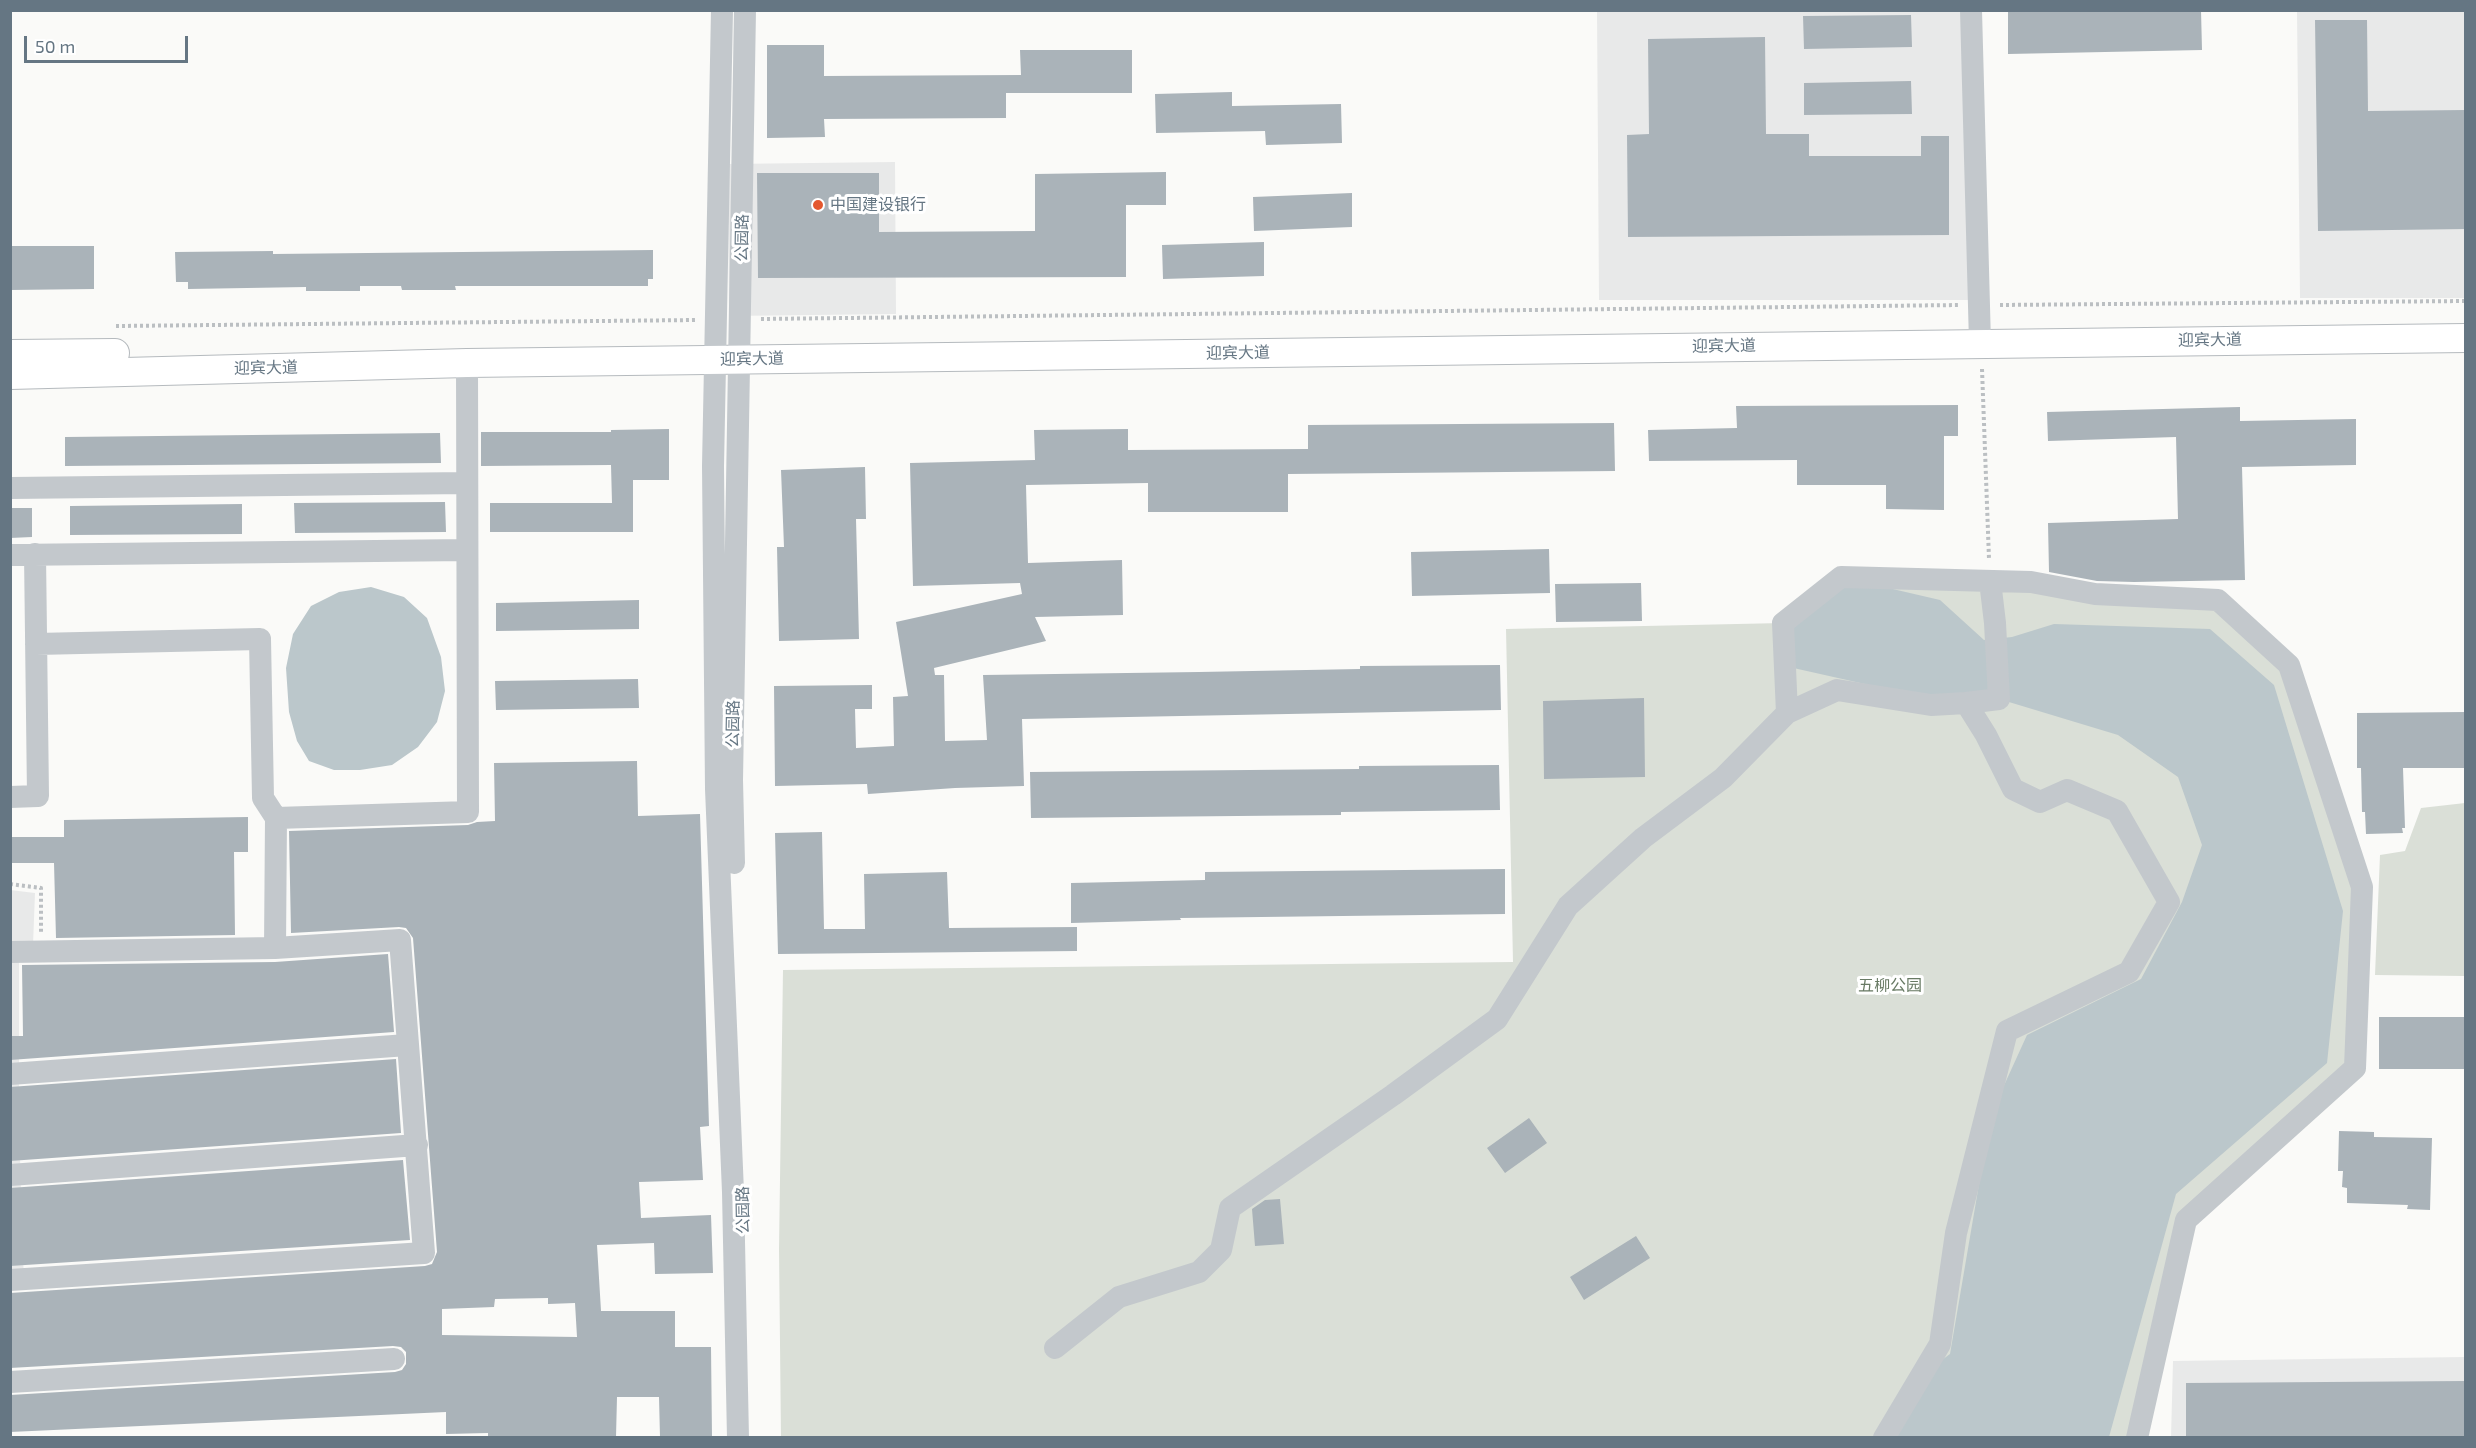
<!DOCTYPE html>
<html>
<head>
<meta charset="utf-8">
<style>
	body { margin:0 }
	#map { position:relative; width:2476px; height:1448px; overflow:hidden; background:#fafaf8; font-family:"Exo 2",sans-serif }
	canvas { display:block }
	.frame { position:absolute; inset:0; border:12px solid #657683; pointer-events:none }
	.scale { position:absolute; left:24px; top:36px; width:164px; height:27px; box-sizing:border-box; border:3px solid #657683; border-top:0; padding-left:8px; font-size:18px; line-height:21px; white-space:nowrap; color:#657683; -webkit-text-stroke:4px #fff; paint-order:stroke }
</style>
</head>
<body>
<div id="map">
<canvas width="2476" height="1448"></canvas>
<div class="frame"></div>
<div class="scale">50 m</div>
</div>
<script>
const ctx = document.querySelector('canvas').getContext('2d');
ctx.lineJoin = 'round';
function paint(path, color) { ctx.fillStyle = color; ctx.fill(path, 'evenodd'); }
const poly = rows => new Path2D(rows.map(r => 'M' + r).join(''));
function strokePath(path, color, width, dash) { ctx.strokeStyle = color; ctx.lineWidth = width; ctx.lineCap = dash ? 'butt' : 'round'; ctx.setLineDash(dash || []); ctx.stroke(path); }
function write(font, color, halo, rows, align = 'center') {
  ctx.font = font + ' "Exo 2","Noto Sans SC",sans-serif'; ctx.lineWidth = 6; ctx.setLineDash([]); ctx.textBaseline = 'middle'; ctx.strokeStyle = halo; ctx.fillStyle = color; for (const [text, x, y, turn = 0] of rows) {
    ctx.save(); ctx.translate(x, y); ctx.rotate((+turn || 0) * Math.PI / 180); ctx.textAlign = isNaN(turn) ? turn : align; if (halo) ctx.strokeText(text, 0, 0); ctx.fillText(text, 0, 0); ctx.restore();
  }
}
paint(poly([
	[1597,11,1961,11,1970,300,1599,300],
	[2297,11,2465,11,2465,298,2300,298],
	[895,162,896,314,729,316,728,164],
	[10,890,35,893,33,945,19,947,19,1126,24,1285,10,1287],
	[2465,1357,2465,1437,2171,1438,2173,1361]
]), '#e8e9e9');
paint(poly([
	[1841,577,2218,600,2289,665,2362,887,2355,1068,2186,1220,2137,1437,781,1438,779,1249,783,970,1513,962,1506,629,1783,623],
	[2465,803,2465,976,2375,975,2380,855,2405,851,2421,808]
]), '#dadfd7');
paint(poly([
	[1841,577,1940,600,1984,640,2012,637,2054,624,2210,629,2274,685,2343,911,2327,1063,2176,1194,2109,1437,1890,1437,1907,1386,1950,1354,1991,1114,2027,1035,2141,979,2182,902,2202,845,2178,777,2118,735,1999,699,1954,704,1789,667,1783,623],
	[371,587,404,597,427,618,441,657,445,691,437,722,418,747,392,765,360,770,334,770,309,761,297,741,289,712,286,668,293,634,311,606,339,592]
]), '#bbc7cb');
paint(poly([
	[2008,10,2201,10,2202,50,2008,54],
	[1911,15,1912,47,1804,49,1803,16],
	[2315,20,2367,20,2368,111,2466,110,2466,229,2318,231],
	[1765,37,1766,134,1809,134,1809,156,1921,156,1921,136,1949,136,1949,235,1628,237,1627,135,1649,134,1648,39],
	[767,45,824,45,824,76,1021,75,1020,50,1132,50,1132,93,1006,93,1006,118,824,119,825,137,767,138],
	[1911,81,1912,114,1804,115,1804,83],
	[1232,92,1232,106,1341,104,1342,143,1266,145,1265,131,1156,133,1155,94],
	[1166,172,1166,205,1126,205,1126,277,758,278,757,173,879,173,879,232,1035,231,1035,174],
	[1352,193,1352,227,1254,231,1253,197],
	[1264,242,1264,276,1163,279,1162,245],
	[10,246,94,246,94,289,10,290],
	[653,250,653,279,648,279,648,286,455,286,456,290,402,290,401,286,360,286,360,291,306,291,306,287,188,289,188,282,176,282,175,252,273,251,273,254],
	[1958,405,1958,436,1944,436,1944,510,1886,509,1886,485,1797,485,1797,460,1649,461,1648,430,1737,428,1736,406],
	[2240,407,2240,421,2356,419,2356,465,2242,467,2245,580,2134,582,2097,581,2049,572,2048,523,2178,519,2176,437,2048,441,2047,412],
	[1614,423,1615,471,1288,474,1288,512,1148,512,1148,483,1026,485,1028,563,1122,560,1123,615,1035,617,1046,641,934,668,935,675,944,675,945,741,987,740,983,675,1199,672,1360,669,1360,666,1500,665,1501,710,1022,719,1024,786,955,788,868,794,867,784,775,786,774,686,872,685,872,709,855,709,856,748,894,746,893,697,908,696,896,622,1022,594,1020,583,913,586,910,463,1035,460,1034,430,1128,429,1128,450,1308,449,1308,425],
	[669,429,669,480,633,480,633,532,490,532,490,503,612,503,611,465,481,466,481,432,611,432,611,430],
	[440,433,441,463,65,466,65,437],
	[865,467,866,519,856,519,859,639,779,641,777,547,784,547,781,470],
	[445,502,446,532,295,533,294,503],
	[242,504,242,534,70,535,70,506],
	[10,508,32,508,32,537,10,538],
	[1549,549,1550,593,1412,596,1411,552],
	[1641,583,1642,621,1556,622,1555,584],
	[639,600,639,629,496,631,496,603],
	[638,679,639,708,496,710,495,681],
	[1644,698,1645,777,1544,779,1543,701],
	[2466,712,2466,768,2403,768,2405,828,2402,828,2403,833,2366,834,2365,812,2362,812,2361,768,2357,768,2357,713],
	[637,761,638,816,700,814,709,1126,700,1127,703,1180,639,1182,641,1218,711,1215,713,1273,655,1274,654,1243,597,1245,601,1311,675,1311,675,1347,711,1347,712,1437,660,1437,659,1397,617,1397,616,1437,488,1437,488,1433,446,1434,446,1412,10,1432,10,1395,395,1372,402,1370,406,1364,406,1352,401,1347,393,1346,10,1368,10,1293,425,1266,432,1264,437,1252,413,938,406,928,399,927,291,933,289,831,468,825,477,822,495,821,494,763],
	[548,1298,548,1304,575,1303,577,1337,442,1335,442,1309,494,1307,495,1299],
	[1499,765,1500,810,1341,812,1341,815,1031,818,1030,772,1359,769,1359,766],
	[248,817,248,852,234,852,235,935,56,938,54,863,10,863,10,837,64,837,64,820],
	[822,832,824,929,865,929,864,874,947,872,949,928,1077,927,1077,951,778,954,775,833],
	[1505,869,1505,914,1180,918,1181,920,1071,923,1071,883,1205,880,1205,872],
	[388,954,394,1032,10,1060,10,1036,23,1036,22,965,275,962],
	[2379,1017,2466,1017,2466,1069,2379,1069],
	[396,1059,401,1133,10,1161,10,1087],
	[1529,1118,1547,1143,1505,1173,1487,1148],
	[2339,1131,2374,1132,2374,1137,2432,1138,2430,1210,2407,1209,2408,1205,2347,1203,2347,1188,2342,1187,2343,1171,2338,1171],
	[403,1160,410,1240,10,1266,10,1188],
	[1280,1199,1284,1244,1255,1246,1252,1209,1265,1200],
	[1636,1236,1650,1258,1584,1300,1570,1277],
	[2466,1381,2466,1437,2186,1437,2186,1383]
]), '#aab3b9');
const major = poly([
	[10,354,115,353],
	[10,375,467,363,2466,338]
]);
strokePath(major, '#b5babe', 30);
strokePath(poly([
	[2000,305,2466,301],
	[761,319,1960,305],
	[116,326,697,320],
	[1982,369,1989,559],
	[10,884,41,888,41,932]
]), '#bbbfc2', 4, [3, 3]);
strokePath(poly([
	[722,10,713,466,716,789,733,1192,738,1438],
	[1971,10,1980,343],
	[10,488,467,483],
	[10,555,467,550],
	[36,644,260,639,263,798,276,818],
	[1787,713,1837,690,1931,705,1966,703],
	[10,797,38,796,35,554],
	[734,863,732,780,745,10],
	[10,952,275,948,276,818,468,812,467,363],
	[10,1074,407,1045],
	[10,1175,417,1145],
	[10,1280,424,1253,400,940,275,948],
	[1055,1348,1119,1297,1199,1272,1221,1250,1230,1208,1393,1095,1497,1019,1568,906,1643,838,1723,778,1787,713,1783,623,1841,577,2031,582,2095,594,2218,600,2289,665,2362,887,2355,1068,2186,1220,2137,1438],
	[10,1382,394,1359],
	[1884,1438,1940,1344,1956,1233,2007,1031,2129,972,2169,902,2117,811,2067,790,2040,802,2013,789,1986,735,1966,703,1999,699,1995,623,1990,581]
]), '#c3c8cc', 22);
strokePath(major, '#fff', 28);
for (const [x, y, r, color] of [
	[818,205,6,"#e4572e"]
]) { const dot = new Path2D(); dot.arc(x, y, r, 0, 2 * Math.PI); ctx.fillStyle = color; ctx.fill(dot); strokePath(dot, '#fff', 2); }
write('16px', '#657683', '#fff', [
	["中国建设银行",830,205]
], 'left');
write('16px', '#657683', '#fff', [
	["公园路",742,238,-89],
	["迎宾大道",2210,340,-1],
	["迎宾大道",1724,346,-1],
	["迎宾大道",1238,353,-1],
	["迎宾大道",752,359,-1],
	["迎宾大道",266,368,-1],
	["公园路",733,724,-89],
	["公园路",743,1210,-91]
]);
write('16px', '#687a64', '#fff', [
	["五柳公园",1890,986]
]);
</script>
</body>
</html>
